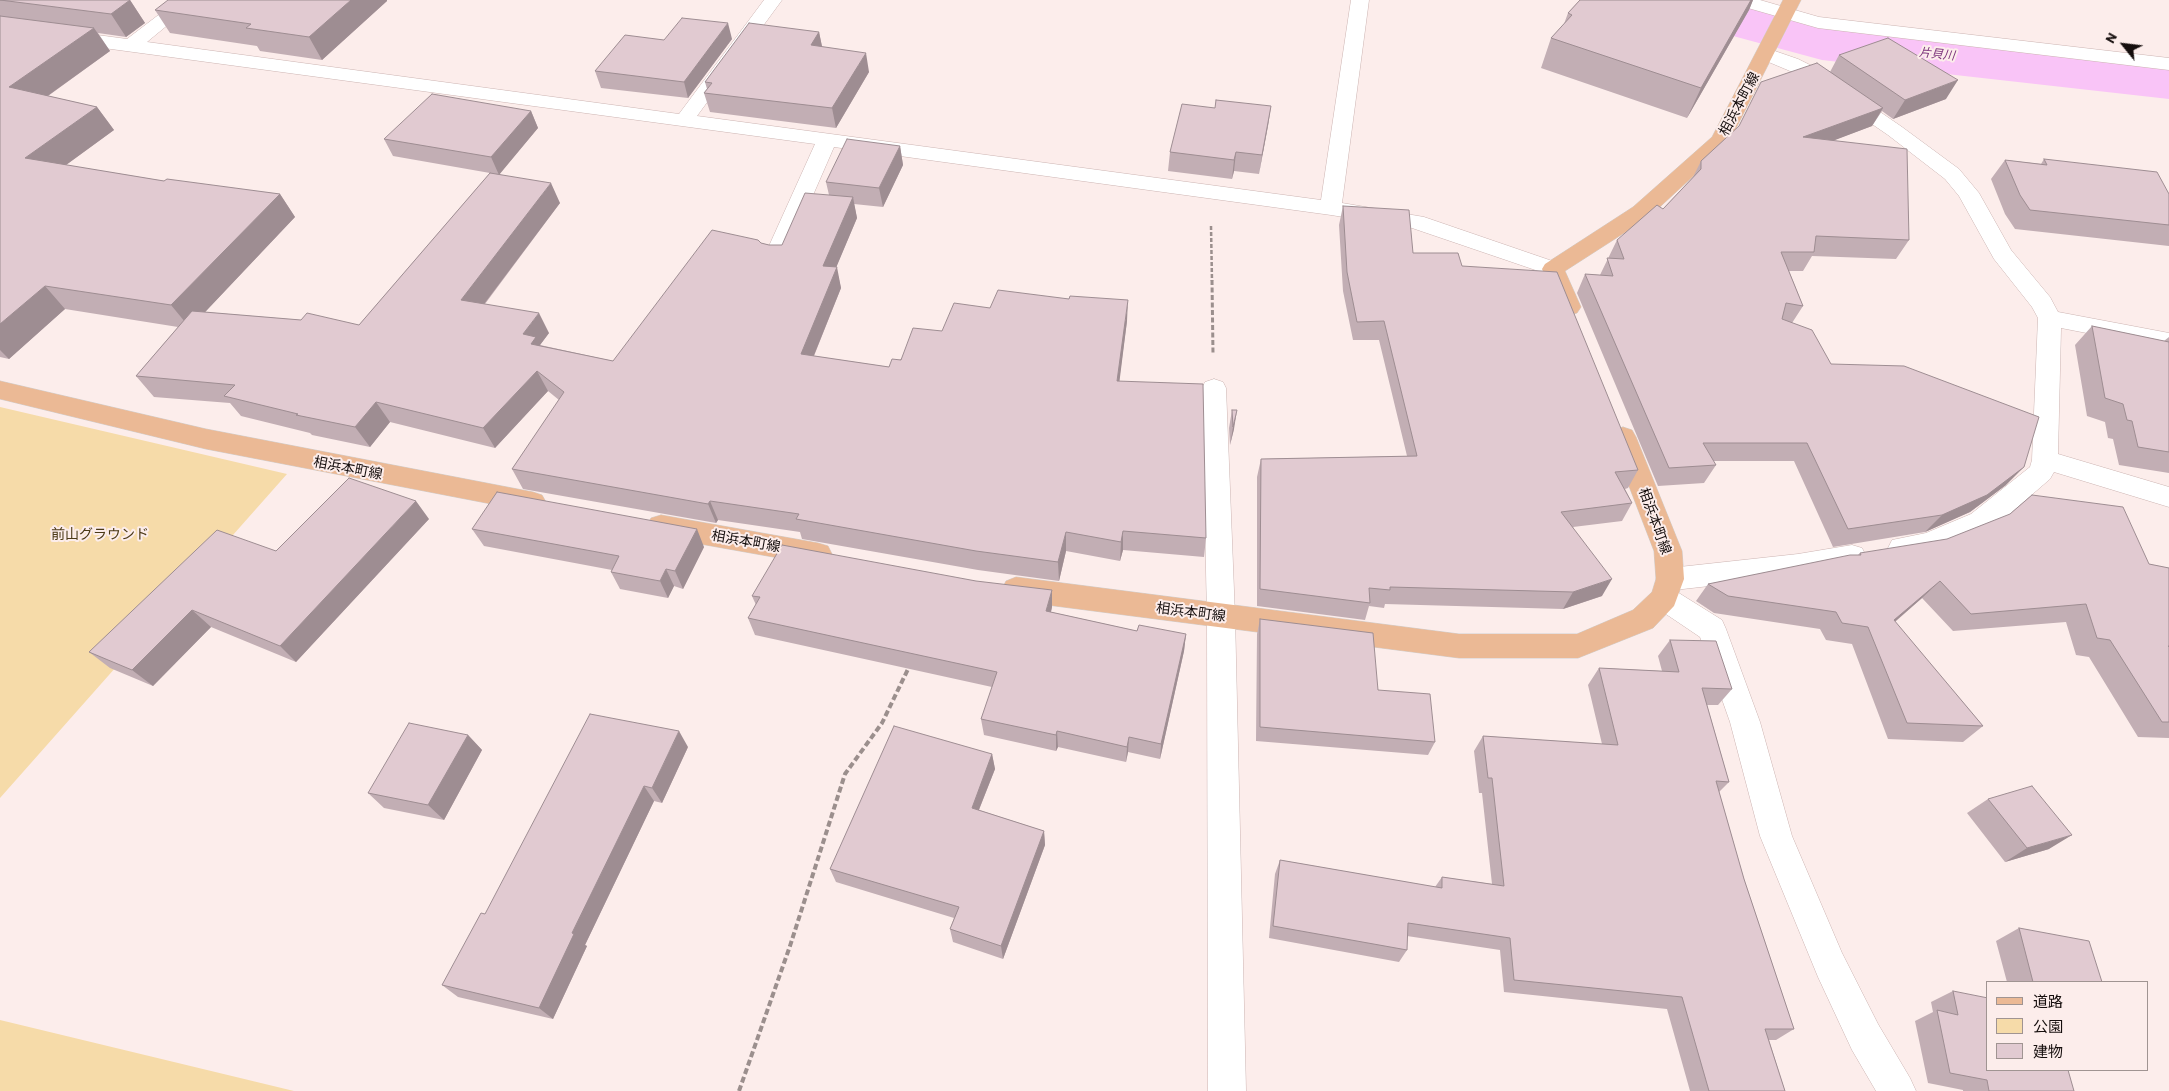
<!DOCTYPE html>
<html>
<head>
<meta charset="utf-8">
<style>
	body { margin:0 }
	#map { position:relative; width:2169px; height:1091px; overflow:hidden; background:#fcedeb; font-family:Barlow,"Noto Sans JP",sans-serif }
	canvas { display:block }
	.legend { position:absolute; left:1986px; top:981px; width:162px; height:90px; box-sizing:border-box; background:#fcedeb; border:1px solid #a09492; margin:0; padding:6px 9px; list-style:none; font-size:15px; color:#150e0d }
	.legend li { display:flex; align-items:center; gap:10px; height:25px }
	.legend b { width:25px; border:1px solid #a09492 }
	.north { position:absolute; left:2099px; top:20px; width:50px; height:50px; -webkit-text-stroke:4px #fcedeb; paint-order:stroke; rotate:299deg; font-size:14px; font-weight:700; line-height:20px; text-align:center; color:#150e0d }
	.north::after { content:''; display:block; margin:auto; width:18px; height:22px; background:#150e0d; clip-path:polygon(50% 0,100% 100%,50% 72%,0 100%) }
</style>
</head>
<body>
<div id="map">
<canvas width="2169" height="1091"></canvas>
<ul class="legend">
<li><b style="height:6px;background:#ebb995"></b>道路</li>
<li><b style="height:14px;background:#f6dba9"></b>公園</li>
<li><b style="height:14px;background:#e1cad1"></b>建物</li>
</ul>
<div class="north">N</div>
</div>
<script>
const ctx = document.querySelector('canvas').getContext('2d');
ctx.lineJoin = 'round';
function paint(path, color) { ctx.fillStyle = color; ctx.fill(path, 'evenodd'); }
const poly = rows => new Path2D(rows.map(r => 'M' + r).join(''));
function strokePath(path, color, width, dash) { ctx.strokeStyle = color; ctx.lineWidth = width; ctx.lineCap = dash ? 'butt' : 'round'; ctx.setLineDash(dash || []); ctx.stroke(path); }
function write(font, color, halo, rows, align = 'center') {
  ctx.font = font + ' Barlow,"Noto Sans JP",sans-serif'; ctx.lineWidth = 4; ctx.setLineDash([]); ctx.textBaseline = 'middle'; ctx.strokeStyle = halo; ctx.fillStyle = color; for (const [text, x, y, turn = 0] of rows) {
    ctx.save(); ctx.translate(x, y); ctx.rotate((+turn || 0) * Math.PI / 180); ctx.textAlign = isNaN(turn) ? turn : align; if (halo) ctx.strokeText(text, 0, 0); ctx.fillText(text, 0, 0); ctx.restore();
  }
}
paint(poly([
	[0,407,287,474,0,798],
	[0,1020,294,1091,0,1091]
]), '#f6dba9');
paint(poly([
	[1651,0,1738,0,1824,23,2169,61,2169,99,1822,60,1696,26,1660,13,1651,0]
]), '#f9c4f7');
const minor = poly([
	[178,0,198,0,147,42,679,114,764,0,782,0,697,116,1321,200,1351,0,1369,0,1342,203,1424,217,1561,264,1564,269,1561,274,1553,276,1412,228,1331,215,834,147,786,257,783,262,775,264,767,262,764,257,815,144,0,34,0,22,127,39,178,0],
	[1731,0,1760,0,1819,17,2169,58,2169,70,1818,28,1734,4,1731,0],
	[1766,48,1798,59,1816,68,1902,127,1959,169,1979,193,2011,250,2050,297,2058,312,2169,333,2169,349,2061,328,2058,454,2169,487,2169,507,2054,472,2050,479,1991,530,1929,555,1902,559,1892,556,1888,548,1892,540,1926,533,1971,514,2030,467,2032,460,2038,318,2032,307,1994,259,1959,196,1945,179,1888,135,1802,76,1759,58,1757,54,1759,50,1766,48],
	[1214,379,1223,382,1226,388,1235,616,1246,1091,1208,1091,1207,616,1202,388,1205,382,1214,379],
	[1852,545,1862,548,1866,556,1862,564,1852,567,1798,576,1674,590,1722,620,1726,629,1760,722,1792,836,1842,953,1878,1024,1910,1078,1916,1091,1876,1091,1852,1050,1818,977,1760,836,1730,722,1700,637,1654,606,1650,598,1654,590,1661,587,1656,579,1660,571,1670,568,1798,554,1852,545]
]);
const major = poly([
	[1783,0,1801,0,1728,144,1649,217,1565,271,1581,307,1577,313,1569,315,1561,313,1542,269,1545,264,1633,207,1712,137,1783,0],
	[0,381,206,429,533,492,542,495,546,502,542,509,533,512,206,449,0,399,0,381],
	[1623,427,1632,430,1636,437,1682,551,1684,579,1674,606,1653,628,1578,658,1459,658,1016,601,1006,597,1002,589,1006,581,1016,577,1459,634,1577,634,1633,610,1652,592,1656,579,1654,551,1610,437,1614,430,1623,427],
	[661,515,818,543,828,546,832,554,828,562,818,565,661,537,651,534,647,526,651,518,661,515]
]);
strokePath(minor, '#ccb4b2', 1);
strokePath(major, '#d0cfcf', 1);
strokePath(poly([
	[1211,226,1212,281]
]), '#9b8f8d', 2.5, [4, 2]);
strokePath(poly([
	[1212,280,1213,354]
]), '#9b8f8d', 3, [5, 2.5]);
strokePath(poly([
	[739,1091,790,946,845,774,882,723,910,665]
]), '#9b8f8d', 4, [6, 3]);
paint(minor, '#fff');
paint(major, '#ebb995');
paint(poly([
	[0,0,130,0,145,23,126,37,98,33,110,51,48,96,97,107,114,130,66,165,164,181,280,194,295,217,205,312,359,325,490,173,393,156,384,139,531,111,538,128,499,174,560,203,485,304,549,333,540,345,613,361,761,243,769,245,782,245,829,195,826,182,900,146,903,165,883,207,854,204,857,218,836,267,841,288,814,356,889,367,942,331,990,308,1127,321,1119,381,1206,538,1204,557,1123,550,1120,561,1066,551,1059,581,978,570,802,539,800,532,718,520,716,523,523,489,512,469,559,400,548,391,495,448,390,422,370,447,312,435,310,433,241,416,230,403,154,397,136,376,178,327,65,309,9,359,0,357],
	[1580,0,1753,0,1749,10,1687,118,1541,68,1551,38,1564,24,1568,13],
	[387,1,322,60,260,51,257,46,170,33,155,10],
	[819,32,822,47,869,72,836,128,710,112,704,93,707,89,705,82],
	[732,39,688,98,601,88,595,71,664,40],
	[1839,55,1946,99,1893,119,1882,111,1872,126,1834,140,1909,240,1896,259,1812,256,1803,271,1789,271,1803,306,1792,323,1831,364,2006,485,1970,512,1925,532,1833,547,1794,461,1713,461,1716,465,1704,483,1658,486,1577,293,1585,274,1600,275,1617,240,1663,209,1693,177,1701,161,1830,72],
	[1271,106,1259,174,1234,171,1232,179,1168,171,1170,152,1215,108],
	[2044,159,2169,194,2169,246,2015,229,2005,214,1991,179,2005,160,2041,164],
	[1343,206,1413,253,1462,266,1638,470,1628,488,1625,489,1632,503,1622,521,1573,527,1602,596,1563,609,1385,604,1384,608,1369,606,1365,620,1257,606,1257,477,1261,459,1407,456,1379,340,1353,340,1343,291,1339,225],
	[2092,326,2164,341,2169,337,2169,473,2119,465,2113,439,2108,438,2105,422,2087,416,2075,345],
	[1232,410,1234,429,1230,445,1229,428],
	[429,519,296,662,211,627,153,686,110,668,89,652,276,551],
	[472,529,704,547,683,589,674,586,668,598,620,589,611,572,612,570,484,546],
	[1860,553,2149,564,2169,568,2169,738,2138,737,2089,657,2076,655,2066,622,1953,631,1922,598,1895,622,1983,726,1963,742,1888,739,1852,644,1826,640,1820,629,1714,613,1696,601,1708,584,1858,555],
	[752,596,1052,607,1051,612,1137,631,1186,634,1184,651,1160,759,1128,752,1126,762,1058,747,1056,751,984,735,981,719,992,687,755,635,748,618,756,605],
	[1260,619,1378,690,1435,742,1428,755,1256,741,1257,634],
	[1670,640,1732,689,1718,705,1707,705,1729,782,1719,792,1744,879,1794,1029,1776,1040,1769,1040,1785,1091,1690,1091,1667,1009,1504,992,1500,950,1407,936,1407,950,1399,962,1269,938,1275,874,1280,860,1435,887,1442,877,1492,884,1482,793,1479,793,1474,751,1483,736,1602,744,1588,685,1599,668,1662,671,1658,656],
	[468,735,482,750,444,820,384,808,368,793],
	[688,747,662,803,654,801,585,945,587,946,553,1019,458,997,442,985,485,914],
	[992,754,995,769,979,810,1044,831,1045,845,1003,959,953,942,950,929,954,918,836,882,830,869],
	[1988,799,2049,849,2005,862,1967,813],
	[2019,928,2102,982,2007,982,1996,941],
	[1953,991,2074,1091,1963,1091,1963,1090,1928,1083,1915,1021,1933,1012,1931,1002]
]), '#c2aeb4');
paint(poly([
	[130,0,145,23,126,37,111,14],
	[351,0,387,0,387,1,322,60,309,37],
	[1751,0,1753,0,1749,10,1687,118,1701,88],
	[728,23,732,39,688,98,684,82],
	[94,28,110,51,28,110,9,87],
	[819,32,823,51,811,45],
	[866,53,869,72,836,128,832,108],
	[1958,80,1946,99,1893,119,1905,100],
	[1271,106,1268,126,1259,174,1262,155],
	[97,107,114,130,44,181,25,158],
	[1883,108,1872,126,1793,156,1803,137],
	[531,111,538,128,499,175,491,157],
	[900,146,903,165,883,207,879,188],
	[1236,152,1234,171,1232,179,1234,160],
	[551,183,560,203,472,320,461,300],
	[280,194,295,217,190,328,171,305],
	[853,197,857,218,828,287,823,266],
	[837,267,841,288,806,375,801,354],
	[45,286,65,309,9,359,0,350,0,324],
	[1128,300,1127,321,1117,401,1117,381],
	[539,313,549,333,540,345,541,364,523,334],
	[537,371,548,391,495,448,483,428],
	[376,402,390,422,370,447,355,427],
	[1237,410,1234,429,1230,445,1233,427],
	[2024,467,2006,485,1970,512,1925,532,1942,515],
	[416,501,429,519,296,662,280,646],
	[710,501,718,520,716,523,708,504],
	[697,529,704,547,683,589,675,571],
	[1123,531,1123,550,1120,561,1121,542],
	[1066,532,1066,551,1059,581,1058,562],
	[666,569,674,586,668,598,660,581],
	[1612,579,1602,596,1563,609,1573,592],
	[1940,581,1922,598,1877,637,1894,620],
	[1052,590,1052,607,1047,628,1046,611],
	[192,610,211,627,153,686,132,670],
	[1186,634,1184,651,1160,759,1161,744],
	[679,731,688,747,662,803,652,788],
	[1057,731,1058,747,1056,751,1056,735],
	[468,735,482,750,444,820,428,805],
	[1129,737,1128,752,1126,762,1127,747],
	[992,754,995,769,974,822,972,808],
	[644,786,654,801,585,945,587,946,553,1019,539,1008,572,933],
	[1044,831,1045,845,1003,959,1001,946],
	[2072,835,2049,849,2005,862,2027,848]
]), '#9e8d92');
const building = poly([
	[0,0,130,0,111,14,0,0],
	[168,0,351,0,309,37,246,28,251,24,155,10,168,0],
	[1580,0,1751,0,1701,88,1551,38,1572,15,1568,13,1580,0],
	[0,16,94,28,9,87,97,107,25,158,164,181,167,179,280,194,171,305,45,286,0,324,0,16],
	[682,18,728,23,684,82,595,71,625,35,664,40,682,18],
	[749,23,819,32,811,45,866,53,832,108,704,93,712,83,705,82,749,23],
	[1888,38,1958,80,1905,100,1839,55,1888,38],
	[1817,63,1883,108,1803,137,1907,149,1909,240,1816,236,1814,252,1781,252,1803,306,1786,303,1782,319,1812,330,1831,364,1904,366,2039,417,2024,467,1987,495,1942,515,1848,529,1807,443,1703,443,1716,465,1669,468,1585,274,1613,276,1607,258,1624,259,1617,240,1657,205,1663,209,1701,169,1701,161,1739,126,1761,82,1817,63],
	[432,94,531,111,491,157,384,139,432,94],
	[1216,100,1271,106,1262,155,1236,152,1234,160,1170,152,1182,104,1215,108,1216,100],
	[847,139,900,146,879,188,826,182,847,139],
	[2044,159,2157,172,2169,194,2169,225,2030,210,2020,195,2005,160,2047,165,2044,159],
	[490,173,551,183,461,300,539,313,523,334,536,337,531,344,613,361,712,230,758,240,761,243,769,245,782,245,805,193,853,197,823,266,837,267,801,354,889,367,892,359,901,360,913,328,942,331,954,303,990,308,998,290,1069,299,1070,296,1128,300,1117,381,1203,384,1206,538,1123,531,1121,542,1066,532,1058,562,976,551,796,519,799,514,710,501,708,504,512,469,564,392,537,371,483,428,376,402,355,427,296,415,298,414,224,396,235,385,136,376,192,311,301,320,307,313,359,325,490,173],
	[1343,206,1409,210,1413,253,1458,253,1462,266,1557,272,1638,470,1615,472,1632,503,1561,512,1612,579,1573,592,1390,587,1390,590,1369,588,1370,603,1260,589,1261,459,1417,456,1384,321,1357,322,1347,272,1343,206],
	[2092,326,2169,342,2169,452,2138,447,2132,421,2127,420,2123,404,2105,398,2092,326],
	[1232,410,1237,410,1233,427,1232,410],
	[349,478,416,501,280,646,192,610,132,670,89,652,217,530,276,551,349,478],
	[497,492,697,529,675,571,666,569,660,581,611,572,619,556,472,529,497,492],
	[2032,495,2123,507,2149,564,2169,568,2169,646,2168,646,2169,647,2169,722,2162,722,2110,640,2097,638,2086,604,1971,614,1940,581,1894,620,1983,726,1907,723,1868,627,1842,623,1836,612,1728,596,1708,584,1850,555,1861,555,1860,553,1947,539,2010,514,2032,495],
	[782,545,976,581,1052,590,1046,611,1137,631,1139,625,1186,634,1161,744,1129,737,1127,747,1057,731,1056,735,981,719,997,672,748,618,760,597,752,596,782,545],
	[1260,619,1373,633,1378,690,1430,694,1435,742,1260,727,1260,619],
	[1670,640,1716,641,1732,689,1702,688,1729,782,1716,781,1744,879,1794,1029,1765,1029,1785,1091,1709,1091,1682,997,1514,980,1510,938,1408,923,1407,950,1273,926,1280,860,1442,888,1442,877,1504,886,1492,778,1488,778,1483,736,1618,745,1599,668,1679,672,1670,640],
	[590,714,679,731,652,788,644,786,572,933,574,934,539,1008,442,985,481,913,485,914,590,714],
	[409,723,468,735,428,805,368,793,409,723],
	[894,726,992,754,972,808,1044,831,1001,946,950,929,959,907,830,869,894,726],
	[2032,786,2072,835,2027,848,1988,799,2032,786],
	[2019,928,2089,941,2102,982,2033,982,2019,928],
	[1953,991,1988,998,1988,1070,2068,1070,2074,1091,1989,1091,1987,1080,1950,1073,1937,1010,1958,1015,1953,991]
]);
paint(building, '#e1cad1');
strokePath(building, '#9e8d92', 1);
write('italic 12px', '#7b317b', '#fcedeb', [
	["片貝川",1937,54,6]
]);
write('14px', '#150e0d', '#fcedeb', [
	["相浜本町線",1739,104,-62],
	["相浜本町線",348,468,11],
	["相浜本町線",1655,521,70],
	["相浜本町線",746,541,10],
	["相浜本町線",1191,612,7]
]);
write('14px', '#4c3a17', '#fcedeb', [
	["前山グラウンド",100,534]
]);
</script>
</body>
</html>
